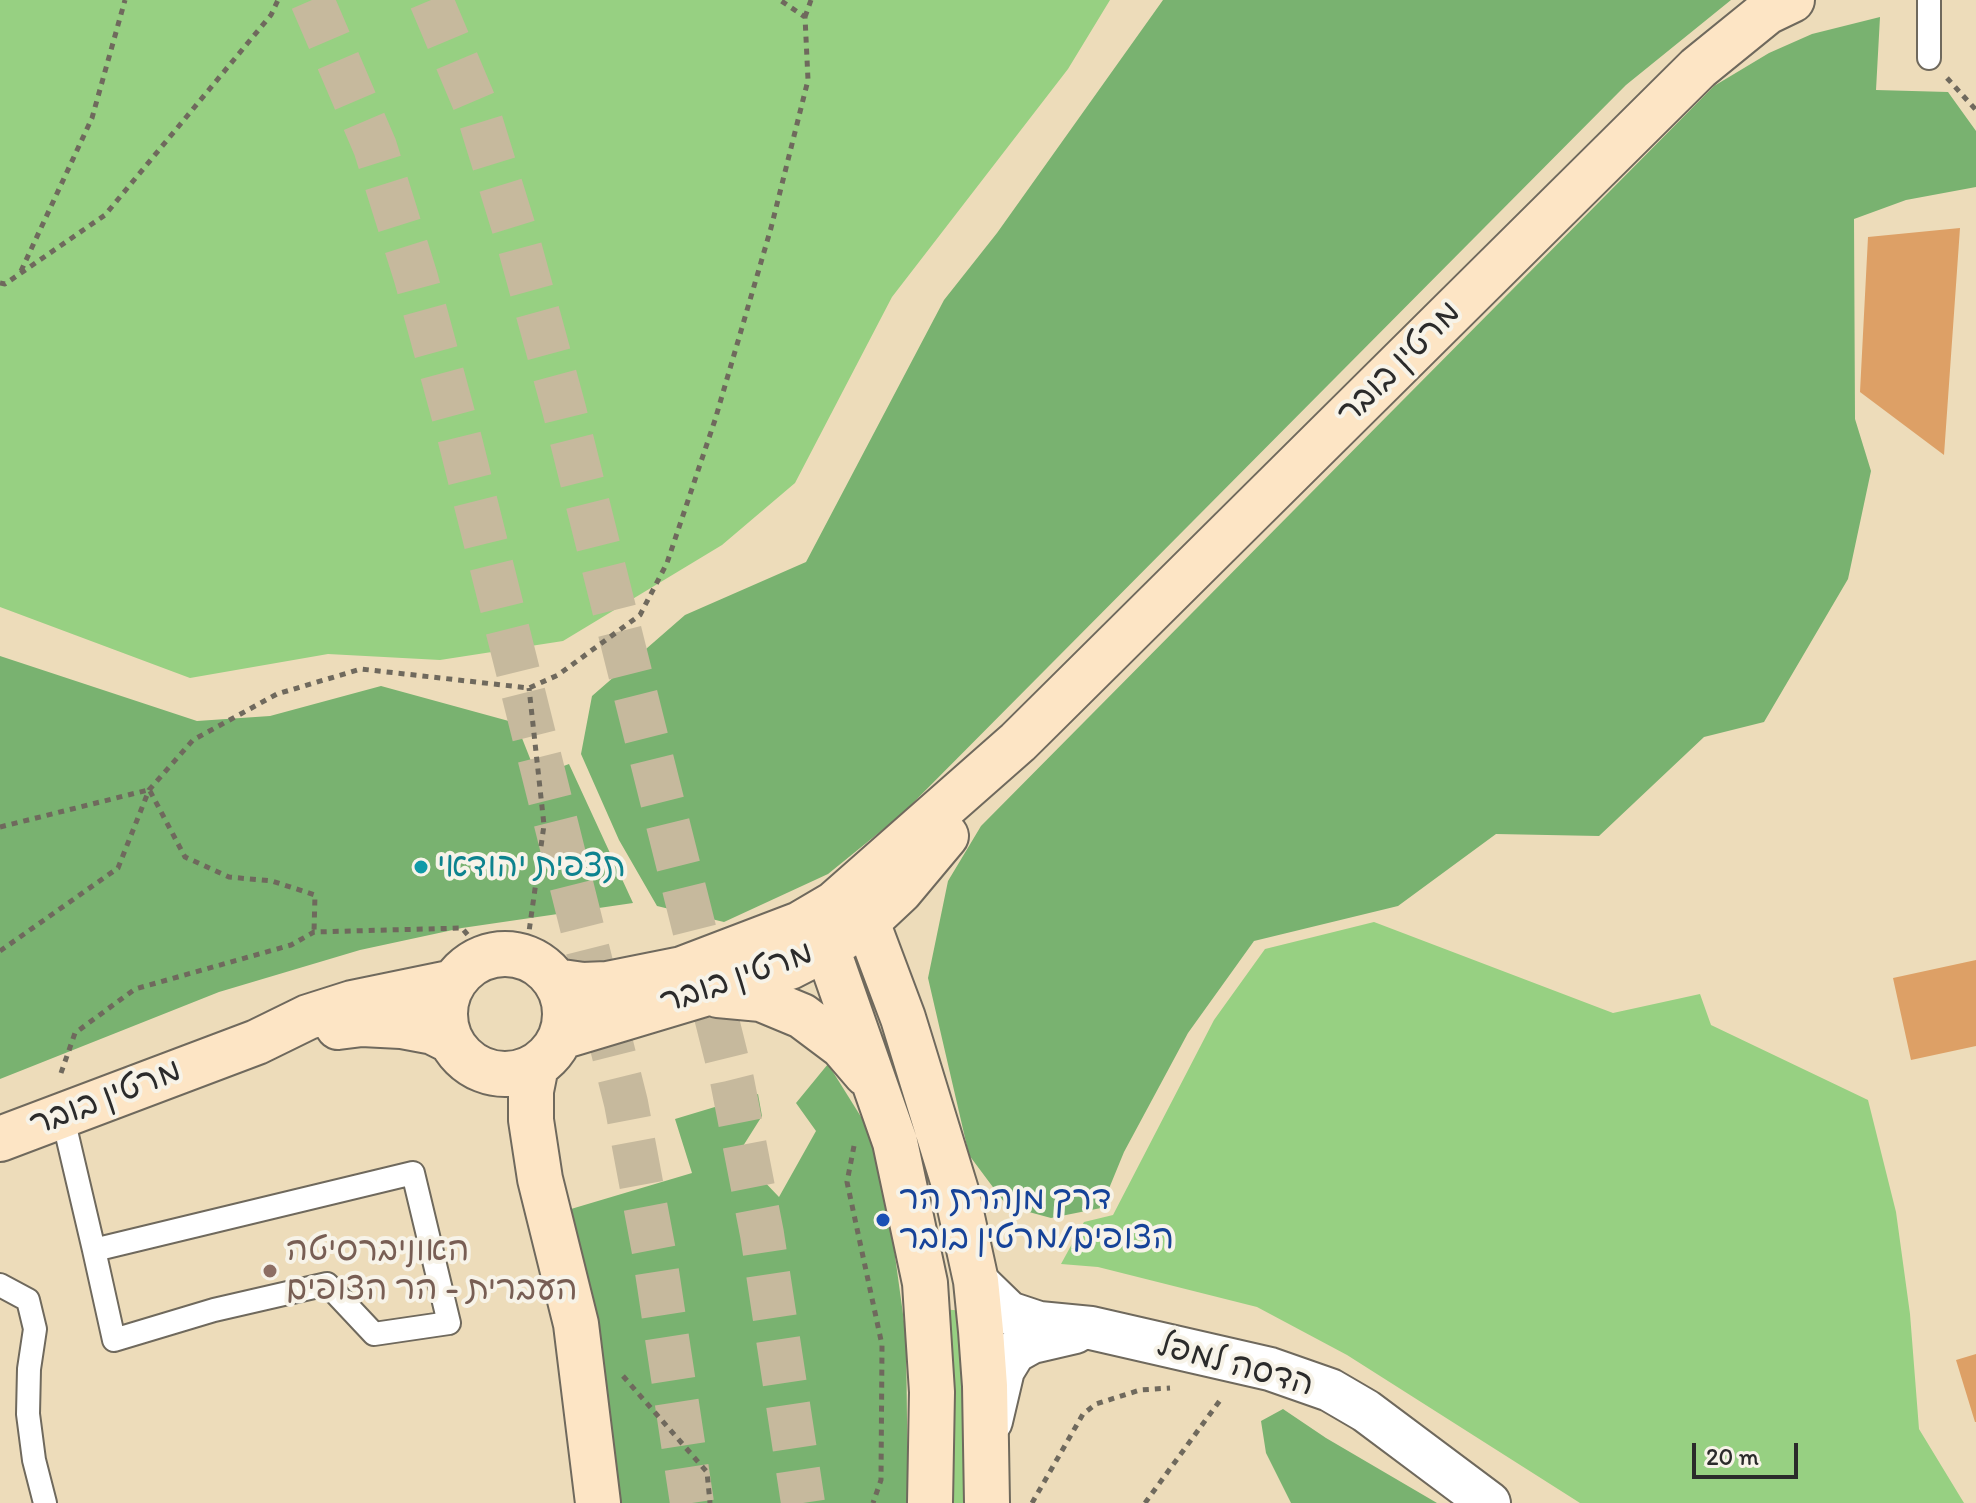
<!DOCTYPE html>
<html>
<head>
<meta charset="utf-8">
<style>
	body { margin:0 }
	#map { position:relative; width:1976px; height:1503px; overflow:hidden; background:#eddcba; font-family:Itim,sans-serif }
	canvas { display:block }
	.scale { position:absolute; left:1692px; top:1443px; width:106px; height:36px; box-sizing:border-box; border:4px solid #2b2b2b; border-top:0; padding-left:10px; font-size:24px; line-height:28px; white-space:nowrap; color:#2b2b2b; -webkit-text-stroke:6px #f7f3e8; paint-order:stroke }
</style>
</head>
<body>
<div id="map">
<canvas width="1976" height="1503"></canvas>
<div class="scale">20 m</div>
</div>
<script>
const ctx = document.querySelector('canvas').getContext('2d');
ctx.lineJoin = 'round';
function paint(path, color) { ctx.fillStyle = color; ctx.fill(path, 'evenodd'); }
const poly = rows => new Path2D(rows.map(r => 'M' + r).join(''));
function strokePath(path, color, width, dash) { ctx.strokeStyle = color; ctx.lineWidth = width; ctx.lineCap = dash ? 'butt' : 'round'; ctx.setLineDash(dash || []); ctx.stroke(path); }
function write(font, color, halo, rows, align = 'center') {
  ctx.font = font + ' Itim,"Playpen Sans Hebrew",sans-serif'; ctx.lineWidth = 8; ctx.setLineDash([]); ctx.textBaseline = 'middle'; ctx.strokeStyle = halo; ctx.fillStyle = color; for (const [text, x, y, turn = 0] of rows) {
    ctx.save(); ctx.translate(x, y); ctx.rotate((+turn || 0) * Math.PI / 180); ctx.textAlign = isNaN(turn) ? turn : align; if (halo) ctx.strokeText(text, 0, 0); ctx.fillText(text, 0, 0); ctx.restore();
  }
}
paint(poly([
	[0,0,1110,0,1068,69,892,297,795,483,722,545,563,641,440,660,328,654,190,678,0,607],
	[1374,922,1613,1013,1700,994,1711,1025,1868,1100,1896,1212,1910,1314,1919,1429,1964,1503,1580,1503,1347,1355,1257,1307,1098,1267,1061,1264,1084,1222,1113,1215,1214,1020,1265,949],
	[941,1309,965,1311,971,1503,945,1503]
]), '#97d082');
paint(poly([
	[1163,0,1731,0,1626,85,902,814,828,874,724,922,657,906,619,840,581,754,592,696,685,615,806,562,944,300,997,233],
	[1880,17,1876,90,1948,92,1976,131,1976,187,1906,200,1854,219,1855,419,1871,471,1848,579,1764,722,1704,737,1599,836,1496,834,1398,906,1254,941,1188,1033,1124,1152,1101,1208,1051,1218,1007,1206,969,1155,928,978,948,881,981,826,1714,86,1769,53,1812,34],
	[0,656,197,721,270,716,381,686,516,723,537,776,569,764,633,903,462,928,360,950,219,992,0,1079],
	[828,1064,868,1128,889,1212,906,1336,908,1503,613,1503,583,1274,571,1209,692,1173,675,1119,758,1094,762,1116,738,1154,779,1197,816,1131,796,1103],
	[1283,1409,1326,1438,1437,1503,1291,1503,1266,1453,1261,1421]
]), '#79b270');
paint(poly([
	[1960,228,1944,455,1860,392,1868,237],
	[1976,960,1976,1046,1911,1060,1893,978],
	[1976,1354,1976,1422,1975,1422,1956,1360]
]), '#dda066');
strokePath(poly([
	[312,0,375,147,416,278,459,436,626,1103,654,1252,692,1503],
	[431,0,477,109,520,248,564,409,732,1080,762,1234,803,1503]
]), '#c6b99d', 44, [44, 22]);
const lane = poly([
	[1929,0,1929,58],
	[62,1114,94,1250],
	[413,1173,449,1323,374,1334,327,1284,214,1310,114,1340,94,1250,413,1173],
	[0,1285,28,1300,35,1329,29,1369,28,1414,34,1460,45,1503]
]);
const street = poly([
	[976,1281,1009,1313,1039,1323,1091,1328,1270,1369,1330,1390,1366,1411,1489,1503],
	[991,1421,1003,1370,1014,1352,1032,1342,1075,1332]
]);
const secondary = poly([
	[834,904,867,922,903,1018,957,1194,976,1281,981,1331,985,1386,987,1503],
	[834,904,827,948,895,1142,925,1283,932,1392,930,1503],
	'445 1014a60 60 0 1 1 120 0a60 60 0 1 1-120 0Z',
	[555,981,583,985,607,984,682,969,800,924,834,904,1018,742,1698,68,1767,12,1792,0],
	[718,995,761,999,802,1016,842,1046,866,1074],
	[338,1027,362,1024,401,1026,433,1032,451,1041],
	[561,1037,751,980,790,967,827,948,867,922,900,891,946,836],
	[536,1066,531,1091,531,1120,540,1179,576,1324,598,1503],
	[0,1139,257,1042,308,1017,352,1003,454,982]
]);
strokePath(lane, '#6f695d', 26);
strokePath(street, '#6f695d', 46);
strokePath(secondary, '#6f695d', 48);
strokePath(poly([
	[805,17,811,0],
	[1947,78,1976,110],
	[21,271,92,118,125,0],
	[0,283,5,284,105,215,271,15,278,0],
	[150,791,185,857,229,877,272,881,315,895,314,932],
	[0,827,148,790],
	[0,951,118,868,149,790,193,740,277,694,361,669,529,688,558,675,640,615,667,563,715,420,771,228,808,80,805,17,780,0],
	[526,953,544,825,529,688],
	[61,1073,75,1033,135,989,291,945,314,932,462,928,480,950],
	[854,1146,847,1182,882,1345,881,1480,873,1503],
	[623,1376,707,1472,710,1503],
	[1032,1503,1083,1414,1096,1404,1140,1390,1170,1388],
	[1145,1503,1221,1399]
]), '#6f695d', 5, [6, 6]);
strokePath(lane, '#fff', 22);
strokePath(street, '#fff', 42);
strokePath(secondary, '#fde5c5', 44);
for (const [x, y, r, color] of [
	[421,867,8,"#0f9aa8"],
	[883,1220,8,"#1a4fb4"],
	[270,1271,8,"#8d6e63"]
]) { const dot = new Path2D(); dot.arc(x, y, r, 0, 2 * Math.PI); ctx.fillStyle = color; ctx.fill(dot); strokePath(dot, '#f7f3e8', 3); }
write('34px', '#2b2b2b', '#f7f3e8', [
	["מרטין בובר",1400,364,-45],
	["מרטין בובר",737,979,-19],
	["מרטין בובר",106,1099,-21],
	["הדסה למפל",1235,1366,15]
]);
write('34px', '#0d838f', '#f7f3e8', [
	["תצפית יהודאי",437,867]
], 'left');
write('34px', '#164399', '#f7f3e8', [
	["דרך מנהרת הר",899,1200],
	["הצופים/מרטין בובר",899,1239]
], 'left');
write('34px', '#785e54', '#f7f3e8', [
	["האוניברסיטה",286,1251],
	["העברית - הר הצופים",286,1290]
], 'left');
</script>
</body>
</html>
